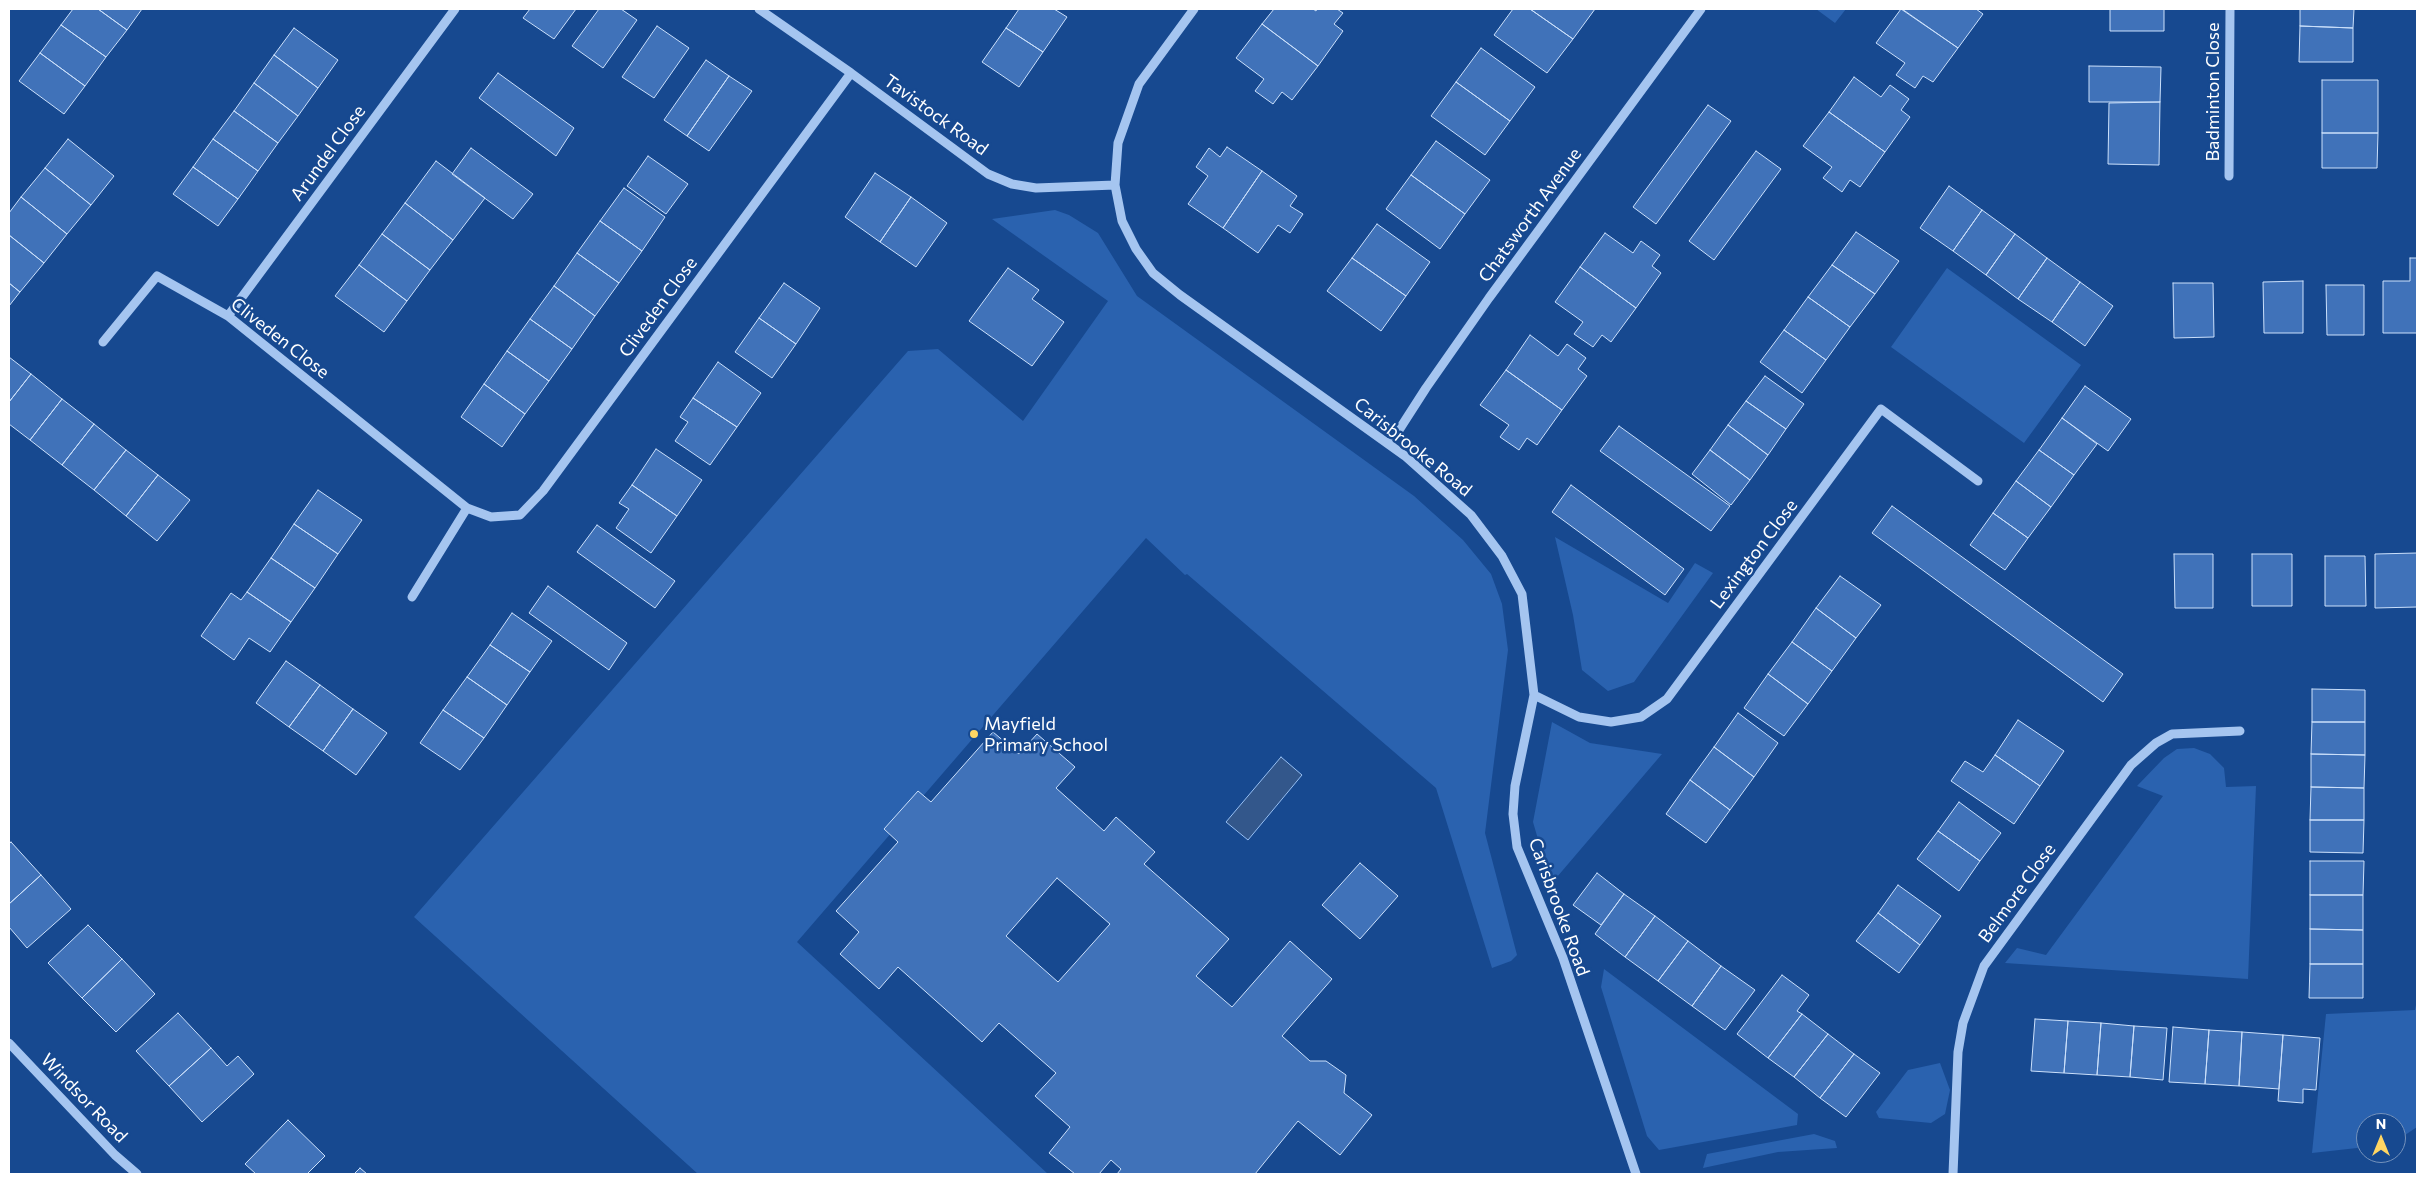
<!DOCTYPE html>
<html>
<head>
<meta charset="utf-8">
<style>
	body { margin:0 }
	#map { position:relative; width:2426px; height:1183px; overflow:hidden; background:#174990; font-family:Commissioner,sans-serif }
	canvas { display:block }
	.frame { position:absolute; inset:0; border:10px solid #fff; pointer-events:none }
	.north { position:absolute; left:2356px; top:1113px; width:50px; height:50px; box-sizing:border-box; background:#174990; border:1px solid #7492bc; border-radius:50%; rotate:0deg; font-size:14px; font-weight:700; line-height:20px; text-align:center; color:#fff }
	.north::after { content:''; display:block; margin:auto; width:18px; height:22px; background:#ffd663; clip-path:polygon(50% 0,100% 100%,50% 72%,0 100%) }
</style>
</head>
<body>
<div id="map">
<canvas width="2426" height="1183"></canvas>
<div class="frame"></div>
<div class="north">N</div>
</div>
<script>
const ctx = document.querySelector('canvas').getContext('2d');
ctx.lineJoin = 'round';
function paint(path, color) { ctx.fillStyle = color; ctx.fill(path, 'evenodd'); }
const poly = rows => new Path2D(rows.map(r => 'M' + r).join(''));
function strokePath(path, color, width, dash) { ctx.strokeStyle = color; ctx.lineWidth = width; ctx.lineCap = dash ? 'butt' : 'round'; ctx.setLineDash(dash || []); ctx.stroke(path); }
function write(font, color, halo, rows, align = 'center') {
  ctx.font = font + ' Commissioner,sans-serif'; ctx.lineWidth = 5; ctx.setLineDash([]); ctx.textBaseline = 'middle'; ctx.strokeStyle = halo; ctx.fillStyle = color; for (const [text, x, y, turn = 0] of rows) {
    ctx.save(); ctx.translate(x, y); ctx.rotate((+turn || 0) * Math.PI / 180); ctx.textAlign = isNaN(turn) ? turn : align; if (halo) ctx.strokeText(text, 0, 0); ctx.fillText(text, 0, 0); ctx.restore();
  }
}
paint(poly([
	[1816,9,1846,9,1835,23],
	[1055,210,1069,215,1098,233,1137,296,1414,496,1463,540,1491,574,1502,604,1508,650,1485,833,1517,955,1511,961,1492,968,1436,788,1187,574,1185,575,1146,538,797,942,1048,1174,698,1174,414,917,908,351,938,349,1023,421,1108,301,992,219],
	[1947,268,2081,365,2024,443,1891,347],
	[1555,537,1668,603,1695,563,1713,573,1634,682,1608,691,1582,670,1573,615],
	[1552,722,1590,743,1662,754,1551,884,1533,822],
	[2194,748,2210,754,2224,768,2226,787,2256,786,2248,979,2005,963,2017,948,2046,955,2163,796,2137,786,2164,758,2177,749],
	[1604,969,1798,1114,1797,1125,1659,1150,1647,1136,1601,987],
	[2417,1000,2417,1127,2396,1141,2396,1123,2366,1123,2366,1147,2312,1153,2326,1014,2415,1010],
	[1940,1063,1950,1090,1945,1114,1931,1123,1879,1118,1876,1112,1908,1070],
	[1814,1134,1835,1141,1837,1148,1778,1152,1703,1168,1707,1154]
]), '#2a62af');
const water = poly([
	[1281,757,1302,775,1248,840,1226,822,1281,757]
]);
paint(water, '#33578b');
strokePath(water, '#97bff2', 1);
const building = poly([
	[73,9,98,9,127,30,106,57,61,25,73,9],
	[98,9,142,9,127,30,98,9],
	[530,9,576,9,554,39,523,18,530,9],
	[599,9,621,9,637,20,603,68,572,46,599,9],
	[1019,9,1054,9,1067,17,1043,52,1006,28,1019,9],
	[1274,9,1313,9,1316,11,1317,9,1337,9,1343,13,1334,24,1343,31,1318,66,1262,24,1274,9],
	[1513,9,1530,9,1573,39,1547,73,1494,35,1513,9],
	[1530,9,1595,9,1573,39,1530,9],
	[1901,9,1958,48,1933,82,1923,76,1915,88,1896,75,1905,63,1876,43,1901,9],
	[1902,9,1976,9,1983,14,1958,48,1902,9],
	[2110,9,2164,9,2164,31,2110,31,2110,9],
	[2300,9,2354,9,2353,28,2300,26,2300,9],
	[1262,24,1318,66,1292,100,1282,92,1273,104,1255,91,1264,79,1236,58,1262,24],
	[61,25,106,57,85,86,40,53,61,25],
	[657,26,689,48,654,98,622,77,657,26],
	[2300,26,2353,28,2353,62,2299,62,2300,26],
	[294,28,338,60,318,88,274,55,294,28],
	[1006,28,1043,52,1019,87,982,62,1006,28],
	[1481,48,1535,87,1510,121,1456,82,1481,48],
	[40,53,85,86,64,114,19,81,40,53],
	[274,55,318,88,298,116,254,83,274,55],
	[706,60,729,76,687,136,664,120,706,60],
	[2089,66,2161,67,2160,102,2089,102,2089,66],
	[498,73,574,128,556,156,479,98,498,73],
	[729,76,752,91,709,151,687,136,729,76],
	[1854,77,1881,97,1890,85,1909,99,1901,110,1910,117,1885,152,1829,112,1854,77],
	[2322,80,2378,80,2378,133,2322,133,2322,80],
	[1456,82,1510,121,1485,155,1431,116,1456,82],
	[254,83,298,116,278,143,234,111,254,83],
	[2160,102,2159,165,2108,164,2109,103,2160,102],
	[1708,105,1731,121,1656,224,1633,207,1708,105],
	[234,111,278,143,258,171,213,139,234,111],
	[1829,112,1885,152,1860,187,1850,180,1842,192,1823,178,1832,167,1803,146,1829,112],
	[2322,133,2378,133,2377,168,2322,168,2322,133],
	[68,139,114,176,91,205,45,168,68,139],
	[213,139,258,171,238,199,193,167,213,139],
	[1436,141,1490,180,1465,214,1411,175,1436,141],
	[1227,147,1262,171,1223,228,1188,204,1208,176,1196,167,1209,148,1220,157,1227,147],
	[471,148,533,194,513,219,452,174,471,148],
	[1756,151,1781,169,1714,260,1689,241,1756,151],
	[648,156,688,184,666,214,627,186,648,156],
	[436,161,485,198,453,240,405,203,436,161],
	[193,167,238,199,218,226,173,194,193,167],
	[45,168,91,205,67,234,21,197,45,168],
	[1262,171,1297,196,1290,206,1303,214,1290,233,1278,225,1258,253,1223,228,1262,171],
	[875,173,911,197,880,242,845,217,875,173],
	[1411,175,1465,214,1440,249,1386,209,1411,175],
	[1949,186,1982,210,1953,251,1920,228,1949,186],
	[624,188,665,217,642,251,600,221,624,188],
	[21,197,67,234,44,263,9,235,9,213,21,197],
	[911,197,947,223,916,267,880,242,911,197],
	[405,203,453,240,430,270,382,234,405,203],
	[1982,210,2015,234,1986,275,1953,251,1982,210],
	[600,221,642,251,619,283,577,253,600,221],
	[1377,224,1430,262,1406,296,1352,258,1377,224],
	[1856,232,1899,261,1875,294,1832,265,1856,232],
	[1605,233,1633,253,1641,241,1660,255,1652,266,1661,273,1636,308,1580,267,1605,233],
	[382,234,430,270,407,301,359,265,382,234],
	[2015,234,2047,258,2018,299,1986,275,2015,234],
	[9,235,44,263,20,292,9,283,9,235],
	[577,253,619,283,595,316,554,286,577,253],
	[1352,258,1406,296,1381,331,1327,291,1352,258],
	[2047,258,2080,282,2052,322,2018,299,2047,258],
	[2410,258,2417,258,2417,333,2383,333,2383,281,2410,281,2410,258],
	[359,265,407,301,384,332,335,296,359,265],
	[1832,265,1875,294,1850,327,1808,297,1832,265],
	[1580,267,1636,308,1611,342,1602,335,1593,347,1574,334,1583,322,1555,302,1580,267],
	[1008,268,1039,290,1032,299,1064,322,1032,366,969,321,1008,268],
	[2303,281,2303,333,2264,333,2263,282,2303,281],
	[2080,282,2113,306,2085,346,2052,322,2080,282],
	[9,283,20,292,9,306,9,283],
	[784,283,820,308,796,344,759,318,784,283],
	[2173,283,2213,283,2214,337,2174,338,2173,283],
	[2326,285,2364,285,2364,335,2327,335,2326,285],
	[554,286,595,316,572,349,530,319,554,286],
	[1808,297,1850,327,1826,360,1784,330,1808,297],
	[759,318,796,344,772,378,735,352,759,318],
	[530,319,572,349,549,381,507,351,530,319],
	[1784,330,1826,360,1802,393,1760,362,1784,330],
	[1530,335,1558,356,1567,344,1586,358,1578,369,1587,376,1562,410,1506,370,1530,335],
	[507,351,549,381,525,414,484,384,507,351],
	[9,357,31,374,9,402,9,357],
	[718,362,761,393,737,427,693,398,718,362],
	[1506,370,1562,410,1537,445,1527,438,1519,450,1500,437,1509,425,1480,405,1506,370],
	[31,374,62,399,30,440,9,424,9,402,31,374],
	[1765,376,1804,404,1786,429,1746,401,1765,376],
	[484,384,525,414,502,447,461,417,484,384],
	[2085,386,2131,419,2108,451,2062,418,2085,386],
	[693,398,737,427,710,465,675,441,688,422,680,417,693,398],
	[62,399,94,424,62,465,30,440,62,399],
	[1746,401,1786,429,1768,455,1728,425,1746,401],
	[2062,418,2097,444,2074,475,2039,450,2062,418],
	[94,424,126,450,94,490,62,465,94,424],
	[1728,425,1768,455,1750,480,1710,450,1728,425],
	[1619,426,1730,506,1711,531,1600,451,1619,426],
	[656,449,702,480,677,516,632,485,656,449],
	[126,450,158,475,126,516,94,490,126,450],
	[1710,450,1750,480,1731,505,1692,474,1710,450],
	[2039,450,2074,475,2051,507,2016,481,2039,450],
	[158,475,190,500,157,541,126,516,158,475],
	[2016,481,2051,507,2028,538,1993,513,2016,481],
	[632,485,677,516,651,553,616,528,629,509,619,503,632,485],
	[1571,485,1684,569,1665,595,1552,512,1571,485],
	[318,490,362,520,338,554,294,524,318,490],
	[1892,506,2123,674,2103,702,1872,533,1892,506],
	[1993,513,2028,538,2005,570,1970,545,1993,513],
	[294,524,338,554,315,588,271,558,294,524],
	[597,525,675,581,655,608,577,552,597,525],
	[2417,553,2417,607,2375,608,2375,554,2417,553],
	[2174,554,2213,554,2213,608,2175,608,2174,554],
	[2252,554,2292,554,2292,606,2252,606,2252,554],
	[2325,556,2365,556,2366,606,2325,606,2325,556],
	[271,558,315,588,291,622,247,592,271,558],
	[1840,576,1881,605,1856,638,1816,608,1840,576],
	[548,586,627,643,609,670,529,613,548,586],
	[247,592,291,622,270,652,249,638,234,660,201,636,231,593,241,600,247,592],
	[1816,608,1856,638,1832,671,1792,642,1816,608],
	[512,613,552,641,530,672,490,645,512,613],
	[1792,642,1832,671,1808,704,1768,674,1792,642],
	[490,645,530,672,507,705,467,677,490,645],
	[286,661,320,685,289,727,256,703,286,661],
	[1768,674,1808,704,1784,736,1744,708,1768,674],
	[467,677,507,705,484,738,443,710,467,677],
	[320,685,353,709,323,751,289,727,320,685],
	[2312,689,2365,690,2365,722,2312,722,2312,689],
	[353,709,387,733,356,775,323,751,353,709],
	[443,710,484,738,460,770,420,743,443,710],
	[1738,713,1778,743,1754,777,1714,747,1738,713],
	[2018,720,2064,751,2040,786,1995,755,2018,720],
	[2312,722,2365,722,2365,755,2311,754,2312,722],
	[993,732,1019,754,1037,734,1075,767,1056,788,1104,831,1116,817,1155,852,1144,864,1229,939,1196,976,1232,1007,1290,941,1332,979,1282,1036,1310,1061,1326,1061,1346,1075,1344,1093,1372,1115,1340,1155,1298,1121,1255,1174,1117,1174,1121,1169,1111,1160,1099,1174,1075,1174,1049,1153,1070,1127,1035,1096,1056,1073,999,1023,982,1042,898,967,879,989,840,954,859,932,836,911,898,842,884,829,918,791,931,802,993,732],
	[1057,878,1110,924,1058,982,1006,936,1057,878],
	[1714,747,1754,777,1730,810,1690,780,1714,747],
	[2311,754,2365,755,2364,788,2311,787,2311,754],
	[1995,755,2040,786,2014,824,1951,781,1965,761,1983,772,1995,755],
	[1690,780,1730,810,1706,843,1666,814,1690,780],
	[2311,787,2364,788,2364,820,2310,820,2311,787],
	[1959,802,2001,833,1980,861,1938,831,1959,802],
	[2310,820,2364,820,2363,853,2310,852,2310,820],
	[1938,831,1980,861,1959,891,1917,859,1938,831],
	[11,842,41,875,9,904,9,844,11,842],
	[2310,861,2364,861,2363,895,2310,895,2310,861],
	[1360,863,1398,896,1360,939,1322,905,1360,863],
	[1597,873,1624,894,1601,925,1573,905,1597,873],
	[41,875,71,909,27,948,9,927,9,904,41,875],
	[1898,885,1941,916,1920,945,1878,913,1898,885],
	[1624,894,1655,916,1625,957,1595,934,1624,894],
	[2310,895,2363,895,2363,930,2310,929,2310,895],
	[1878,913,1920,945,1899,973,1856,941,1878,913],
	[1655,916,1688,941,1658,981,1625,957,1655,916],
	[88,925,122,959,82,998,48,963,88,925],
	[2310,929,2363,930,2363,964,2310,964,2310,929],
	[1688,941,1721,966,1692,1006,1658,981,1688,941],
	[122,959,155,994,116,1032,82,998,122,959],
	[2310,964,2363,964,2363,998,2309,998,2310,964],
	[1721,966,1755,990,1725,1030,1692,1006,1721,966],
	[1782,975,1809,995,1797,1011,1802,1014,1768,1058,1737,1034,1782,975],
	[178,1013,211,1048,169,1086,136,1051,178,1013],
	[1802,1014,1828,1034,1794,1077,1768,1058,1802,1014],
	[2035,1019,2068,1021,2064,1073,2031,1071,2035,1019],
	[2068,1021,2101,1023,2097,1075,2064,1073,2068,1021],
	[2101,1023,2134,1026,2130,1077,2097,1075,2101,1023],
	[2134,1026,2167,1028,2163,1080,2130,1077,2134,1026],
	[2173,1027,2209,1030,2205,1084,2169,1082,2173,1027],
	[2209,1030,2242,1032,2239,1086,2205,1084,2209,1030],
	[2242,1032,2283,1035,2279,1089,2239,1086,2242,1032],
	[1828,1034,1854,1054,1820,1098,1794,1077,1828,1034],
	[2283,1035,2320,1038,2316,1090,2303,1089,2303,1103,2278,1101,2283,1035],
	[211,1048,227,1066,238,1056,254,1074,202,1122,169,1086,211,1048],
	[1854,1054,1880,1073,1846,1117,1820,1098,1854,1054],
	[288,1120,325,1156,307,1174,256,1174,245,1164,288,1120],
	[360,1168,367,1174,354,1174,360,1168]
]);
paint(building, '#4072b9');
strokePath(building, '#cbe0fb', 1);
strokePath(poly([
	[759,9,851,73,988,174,1012,184,1036,188,1115,185],
	[1194,9,1139,84,1118,143,1115,185,1122,221,1136,249,1153,273,1180,295,1405,456,1471,515,1502,556,1522,594,1534,695,1515,786,1513,814,1517,847,1563,958,1636,1174],
	[2229,176,2230,9],
	[228,316,455,9],
	[103,342,157,276,228,316,467,508,491,517,520,515,543,491,851,73],
	[1390,444,1426,388,1489,298,1701,9],
	[412,597,467,508],
	[1534,695,1579,717,1611,722,1641,717,1667,699,1881,409,1978,481],
	[9,1043,115,1155,137,1174],
	[1953,1174,1958,1052,1963,1023,1984,966,2131,765,2156,743,2172,734,2240,731]
]), '#a5c5f0', 9);
for (const [x, y, r, color] of [
	[974,734,5,"#ffd663"]
]) { const dot = new Path2D(); dot.arc(x, y, r, 0, 2 * Math.PI); ctx.fillStyle = color; ctx.fill(dot); strokePath(dot, '#174990', 2); }
write('18px', '#fff', '#174990', [
	["Badminton Close",2213,92,-90],
	["Tavistock Road",936,115,36],
	["Arundel Close",328,153,-54],
	["Chatsworth Avenue",1530,215,-54],
	["Cliveden Close",658,307,-54],
	["Cliveden Close",280,338,38],
	["Carisbrooke Road",1413,447,39],
	["Lexington Close",1754,554,-53],
	["Belmore Close",2017,893,-54],
	["Carisbrooke Road",1559,907,70],
	["Windsor Road",84,1098,46]
]);
write('18px', '#fff', '#174990', [
	["Mayfield",984,724],
	["Primary School",984,745]
], 'left');
</script>
</body>
</html>
